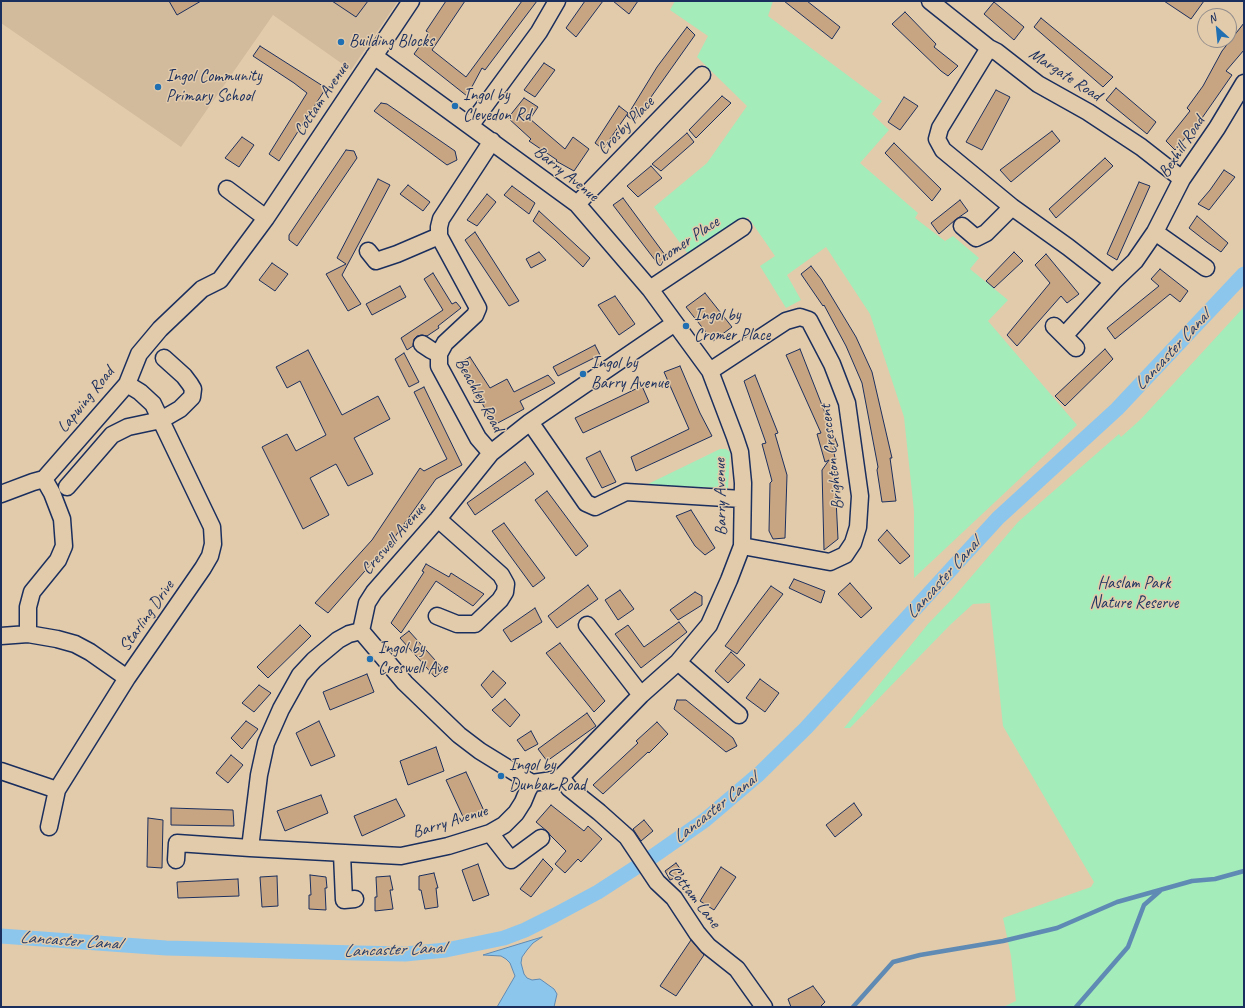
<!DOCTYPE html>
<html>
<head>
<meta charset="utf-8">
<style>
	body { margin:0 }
	#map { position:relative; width:1245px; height:1008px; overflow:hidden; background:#e2cbab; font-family:Caveat,sans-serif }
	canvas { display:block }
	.frame { position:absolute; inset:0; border:2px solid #1b2f5e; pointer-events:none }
	.north { position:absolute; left:1197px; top:8px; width:40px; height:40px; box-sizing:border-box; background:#e2cbab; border:1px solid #928d8c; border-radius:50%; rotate:333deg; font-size:11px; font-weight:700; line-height:16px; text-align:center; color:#1b2f5e }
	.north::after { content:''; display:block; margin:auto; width:14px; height:18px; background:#1f6fb2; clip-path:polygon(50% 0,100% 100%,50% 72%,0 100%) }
</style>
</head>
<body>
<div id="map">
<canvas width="1245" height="1008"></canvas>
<div class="frame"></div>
<div class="north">N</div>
</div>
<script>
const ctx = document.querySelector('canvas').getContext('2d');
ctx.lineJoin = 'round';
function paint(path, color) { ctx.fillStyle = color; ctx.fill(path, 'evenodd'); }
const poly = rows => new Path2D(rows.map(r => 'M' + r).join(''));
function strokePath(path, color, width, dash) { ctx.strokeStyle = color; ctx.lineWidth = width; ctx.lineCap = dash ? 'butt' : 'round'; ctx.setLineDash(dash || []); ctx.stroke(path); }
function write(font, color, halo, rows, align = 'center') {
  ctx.font = font + ' Caveat,sans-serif'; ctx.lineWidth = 3; ctx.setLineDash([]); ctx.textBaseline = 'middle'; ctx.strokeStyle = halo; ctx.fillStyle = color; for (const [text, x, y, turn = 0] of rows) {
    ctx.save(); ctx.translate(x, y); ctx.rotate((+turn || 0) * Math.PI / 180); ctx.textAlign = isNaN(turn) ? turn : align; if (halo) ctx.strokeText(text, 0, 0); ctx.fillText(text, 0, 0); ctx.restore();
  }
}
paint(poly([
	[1,1,398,1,351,70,273,15,181,147,1,23]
]), '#d2ba9c');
paint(poly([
	[675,1,773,1,768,16,882,101,872,114,889,130,860,163,918,213,915,218,945,241,953,236,979,258,970,269,1008,300,988,321,1077,425,914,578,914,511,904,417,870,314,826,247,787,275,801,300,786,308,760,266,775,256,748,217,688,254,654,207,707,163,747,106,697,57,708,36,670,10],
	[1243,308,1244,1007,1003,1007,1016,1001,1011,956,1003,918,1091,887,1094,882,1003,726,990,603,973,604,950,625,850,728,844,728,928,624,953,598,1018,522,1119,434,1121,437,1141,419],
	[720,449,726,449,730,452,728,488,646,485]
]), '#a4ecba');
const water = poly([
	[542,937,533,943,527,950,522,957,521,963,524,974,527,978,532,980,540,979,554,989,557,994,554,1007,497,1007,515,976,510,963,506,959,501,956,483,955,542,937]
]);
paint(water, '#8dc6ec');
strokePath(water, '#5f8ab3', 1);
strokePath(poly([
	[853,1007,893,962,920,955,1003,941,1057,928,1117,902,1192,881,1215,879,1244,871],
	[1076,1007,1128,947,1144,905,1160,891]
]), '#5f8ab3', 4.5);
strokePath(poly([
	[1,936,166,948,357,953,405,954,446,950,504,938,525,930,555,915,598,892,652,857,705,820,759,774,806,728,998,518,1117,409,1244,274]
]), '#8dc6ec', 15);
const building = poly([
	[169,1,201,1,177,15,169,1],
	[332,1,368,1,356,17,332,1],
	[446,1,465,1,432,50,466,77,522,1,537,1,485,70,482,68,467,96,414,54,429,33,426,31,446,1],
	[585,1,603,1,576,37,566,28,585,1],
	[613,1,638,1,629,14,613,1],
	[784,1,807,1,840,27,832,39,784,1],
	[1164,1,1204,1,1191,19,1164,1],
	[994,2,1024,27,1014,40,984,14,994,2],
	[905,12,936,44,934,47,958,66,948,76,941,71,892,24,905,12],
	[1041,18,1113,77,1103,87,1034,27,1041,18],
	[1244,23,1244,50,1226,71,1232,75,1202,118,1175,150,1166,141,1190,111,1187,108,1203,86,1222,51,1244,23],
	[687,27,695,35,634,121,627,116,657,67,687,27],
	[260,46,326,88,279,161,269,154,307,93,294,83,253,56,260,46],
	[544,63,555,70,535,97,524,90,544,63],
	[1116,88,1156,122,1147,134,1106,100,1116,88],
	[996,90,1010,97,982,150,966,142,996,90],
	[722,96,731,103,696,138,689,130,722,96],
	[904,97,918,106,900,130,888,122,904,97],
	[524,98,538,107,530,119,565,149,573,137,589,149,574,171,556,161,557,160,529,141,531,139,508,118,524,98],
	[381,103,387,104,455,151,457,160,447,165,374,111,381,103],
	[619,106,628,113,603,149,595,143,619,106],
	[1052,131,1060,141,1011,182,1000,170,1052,131],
	[687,133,694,142,661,171,652,164,687,133],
	[242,137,254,145,239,167,225,158,242,137],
	[894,143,941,189,932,201,885,153,894,143],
	[346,150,354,151,357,158,297,246,289,240,289,235,346,150],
	[1105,158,1113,166,1056,218,1049,209,1105,158],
	[651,166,662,178,638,197,627,186,651,166],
	[1224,170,1235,177,1209,210,1198,204,1210,190,1224,170],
	[378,179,390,185,342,275,361,304,348,311,326,274,346,264,337,258,378,179],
	[1139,182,1150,186,1117,260,1107,254,1139,182],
	[408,185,430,202,423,211,400,194,408,185],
	[512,186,535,203,529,214,504,195,512,186],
	[487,194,496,202,477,226,467,220,487,194],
	[623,198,668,259,658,264,613,205,623,198],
	[960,200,968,211,955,220,939,234,931,223,960,200],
	[539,211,590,258,583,267,555,240,533,221,539,211],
	[1197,216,1228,243,1221,252,1207,242,1189,228,1197,216],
	[475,232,519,301,509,306,465,240,475,232],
	[539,252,546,260,531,268,526,259,539,252],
	[1014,252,1023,261,994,288,986,281,1014,252],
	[1046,254,1079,294,1067,303,1061,296,1017,346,1007,335,1050,283,1035,265,1046,254],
	[272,263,288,274,275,291,259,280,272,263],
	[811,266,821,279,856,337,872,372,892,458,890,458,896,501,882,502,877,470,878,467,862,383,846,346,824,305,823,306,801,274,811,266],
	[1160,269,1188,291,1180,302,1170,294,1115,339,1107,328,1159,286,1151,279,1160,269],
	[433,273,452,304,456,302,461,308,438,326,439,328,427,336,422,335,417,336,414,339,413,346,407,350,401,338,443,310,424,279,433,273],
	[400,286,406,297,372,315,366,304,400,286],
	[705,293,732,327,713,341,686,307,705,293],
	[615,296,635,324,619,335,598,305,615,296],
	[595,345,600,355,558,376,553,367,595,345],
	[800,349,838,446,833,448,835,458,834,459,838,539,824,550,822,470,829,460,825,462,817,434,821,433,786,355,800,349],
	[1105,349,1113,359,1065,406,1055,396,1105,349],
	[308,350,342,415,378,396,390,419,354,438,373,474,348,486,336,464,310,478,329,515,303,529,262,447,287,434,296,451,326,435,300,381,287,388,276,367,308,350],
	[404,353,419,382,409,387,395,359,404,353],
	[470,357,490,388,507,379,514,392,548,375,555,383,520,401,524,409,494,425,460,363,470,357],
	[680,366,700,413,712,436,636,471,631,457,689,429,664,372,680,366],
	[755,375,778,433,775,434,787,475,785,538,773,539,769,531,770,483,772,481,762,444,766,443,744,381,755,375],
	[642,386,649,402,583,433,575,418,642,386],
	[424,387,462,465,436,479,387,548,386,547,328,613,315,603,372,540,420,468,424,471,447,459,414,392,424,387],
	[600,451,616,482,602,488,586,458,600,451],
	[525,462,534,474,475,515,467,503,525,462],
	[547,491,588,546,576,556,535,500,547,491],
	[691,510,715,548,705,555,695,546,676,516,691,510],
	[504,523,545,578,533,587,492,531,504,523],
	[887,530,910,556,900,564,878,540,887,530],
	[426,564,449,577,451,573,484,594,473,606,436,581,401,633,391,623,424,572,422,571,426,564],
	[794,579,825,591,821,603,789,588,794,579],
	[850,583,872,608,861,618,838,594,850,583],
	[588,585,598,599,557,628,548,616,588,585],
	[771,586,783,594,737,654,725,646,771,586],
	[620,590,634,609,618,620,605,600,620,590],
	[695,592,702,596,702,605,678,620,670,610,695,592],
	[535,608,542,622,511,642,503,630,535,608],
	[679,622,687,632,641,668,615,634,628,625,644,647,679,622],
	[300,625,311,636,268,678,257,667,300,625],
	[409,631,444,670,435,677,400,638,409,631],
	[560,643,605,701,594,712,546,653,560,643],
	[731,652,745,665,728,683,715,671,731,652],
	[493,671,506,683,492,698,481,685,493,671],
	[367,674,374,692,330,710,323,692,367,674],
	[760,679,779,693,765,712,746,698,760,679],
	[259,685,271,693,254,712,242,703,259,685],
	[505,699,520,715,510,727,492,710,505,699],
	[677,700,686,700,733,738,737,746,726,752,674,709,677,700],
	[587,713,596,726,547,761,538,749,587,713],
	[246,721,258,729,242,749,231,738,246,721],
	[319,721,335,756,311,766,296,733,319,721],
	[657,722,668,734,649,753,648,752,603,794,593,785,638,743,636,741,657,722],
	[531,731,538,744,525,751,517,740,531,731],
	[436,747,444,771,408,785,400,761,436,747],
	[231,755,243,765,228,783,216,773,231,755],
	[466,772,485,813,465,821,446,780,466,772],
	[321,795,328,813,285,831,277,811,321,795],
	[396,799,405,816,362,836,354,816,396,799],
	[854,803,862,815,835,837,826,825,854,803],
	[551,805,584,831,588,826,602,839,581,862,578,859,565,873,555,864,566,851,550,835,548,832,536,822,551,805],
	[171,808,233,810,234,826,171,825,171,808],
	[148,818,163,820,162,868,147,867,148,818],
	[644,820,653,831,641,841,633,829,644,820],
	[543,859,553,869,531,897,520,889,543,859],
	[676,863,684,874,670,880,665,871,676,863],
	[478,864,489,895,473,901,462,870,478,864],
	[721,867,736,877,714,910,700,901,721,867],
	[434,873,438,888,436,888,438,907,425,909,421,890,419,890,419,876,434,873],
	[310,875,326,877,327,888,325,888,326,910,309,909,309,895,311,895,310,875],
	[277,876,278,906,262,907,260,877,277,876],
	[390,876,393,890,390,890,393,909,375,911,375,897,377,897,376,877,390,876],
	[238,879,239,896,178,898,177,882,238,879],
	[691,940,704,955,676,996,660,986,691,940],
	[813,986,825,1002,820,1007,791,1007,788,999,813,986]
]);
paint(building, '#c7a582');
strokePath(building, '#1b2f5e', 1);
const street = poly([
	[930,1,989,48,997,52,1038,84,1088,112,1141,147,1182,179],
	[989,48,940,128,937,139,943,150,1012,207,1068,247,1113,282],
	[470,126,539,32,557,1],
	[227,189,266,218],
	[577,204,702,75],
	[962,226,976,238,986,233,1012,207],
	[1155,232,1206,268],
	[368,251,376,261,397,254,439,236],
	[650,289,743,227],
	[1054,326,1076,348],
	[1064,336,1113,282,1135,261,1155,232,1182,179,1217,128,1244,83],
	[422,344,431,350,439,354],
	[710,371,786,321,800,317,809,320,832,364,847,403,860,496,858,527,853,543,845,555,830,562,742,546],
	[530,422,586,503,595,507,626,492,742,499],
	[491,453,478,438,439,366,439,354,445,343,475,315,478,308,439,236,439,227,441,219,492,141],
	[67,487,112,435,128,427,161,420,180,409,192,397,193,389,190,384,184,376,164,358],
	[1,494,33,482,44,479,127,384,139,354,160,329,202,289,220,280,266,218,411,1],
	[437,616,457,624,475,624,500,600,505,592,506,584,501,575,438,519],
	[587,625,641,695],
	[361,631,367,603,374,592,438,519,491,453,530,422,675,323],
	[361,631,405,683,459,735,480,751,532,783],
	[28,634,28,607,32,592,58,560,64,546,62,519,52,493,44,479],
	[1,636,28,634,57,639,75,644,90,652,127,678],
	[678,662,739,715],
	[1,771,57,790],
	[561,777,569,788,599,812,627,837,657,882,674,898,697,933,708,946,737,969,764,1007],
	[49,827,57,790,127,678,203,568,210,556,213,544,212,527,153,404,140,392,127,384],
	[490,833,511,860,541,838],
	[250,848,259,775,266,743,281,709,300,675,314,660,338,640,349,634,361,631],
	[342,854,344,900,355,899],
	[176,860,177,843,250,848,401,856,448,846,490,833,504,825,516,813,523,802,528,790,532,783,553,780,561,777,641,695,678,662,709,625,729,580,742,546,743,483,740,452,735,437,710,371,650,289,577,204,374,56]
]);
strokePath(street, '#1b2f5e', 19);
strokePath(street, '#e2cbab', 16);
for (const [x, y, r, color] of [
	[341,42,4,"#1f6fb2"],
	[158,87,4,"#1f6fb2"],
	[455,106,4,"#1f6fb2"],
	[686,326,4,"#1f6fb2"],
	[583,374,4,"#1f6fb2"],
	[370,659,4,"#1f6fb2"],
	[501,776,4,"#1f6fb2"]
]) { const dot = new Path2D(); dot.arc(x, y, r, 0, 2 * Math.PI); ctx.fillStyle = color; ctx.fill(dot); strokePath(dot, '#e2cbab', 1.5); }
write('17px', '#1b2f5e', '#e2cbab', [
	["Building Blocks",349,42],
	["Ingol Community",166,77],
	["Primary School",166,97],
	["Ingol by",463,96],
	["Clevedon Rd",463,116],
	["Ingol by",694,316],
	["Cromer Place",694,336],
	["Ingol by",591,364],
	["Barry Avenue",591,384],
	["Ingol by",378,649],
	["Creswell Ave",378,669],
	["Ingol by",509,766],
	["Dunbar Road",509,786]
], 'left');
write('17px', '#1b2f5e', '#e2cbab', [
	["Margate Road",1065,75,33],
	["Cottam Avenue",322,99,-56],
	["Crosby Place",626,126,-46],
	["Bexhill Road",1182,147,-57],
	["Barry Avenue",566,174,39],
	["Cromer Place",686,242,-34],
	["Beachley Road",479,395,61],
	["Lapwing Road",86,400,-51],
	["Brighton Crescent",832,457,-97],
	["Barry Avenue",721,497,-91],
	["Creswell Avenue",394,539,-49],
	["Starling Drive",147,616,-55],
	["Barry Avenue",450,822,-17],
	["Cottam Lane",694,897,52]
]);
write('17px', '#223863', '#e2cbab', [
	["Haslam Park",1134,584],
	["Nature Reserve",1134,604]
]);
write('italic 18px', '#263e6c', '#e2cbab', [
	["Lancaster Canal",1172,351,-47],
	["Lancaster Canal",943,579,-48],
	["Lancaster Canal",715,809,-38],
	["Lancaster Canal",70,941,4],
	["Lancaster Canal",394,950,-2]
]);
</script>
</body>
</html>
